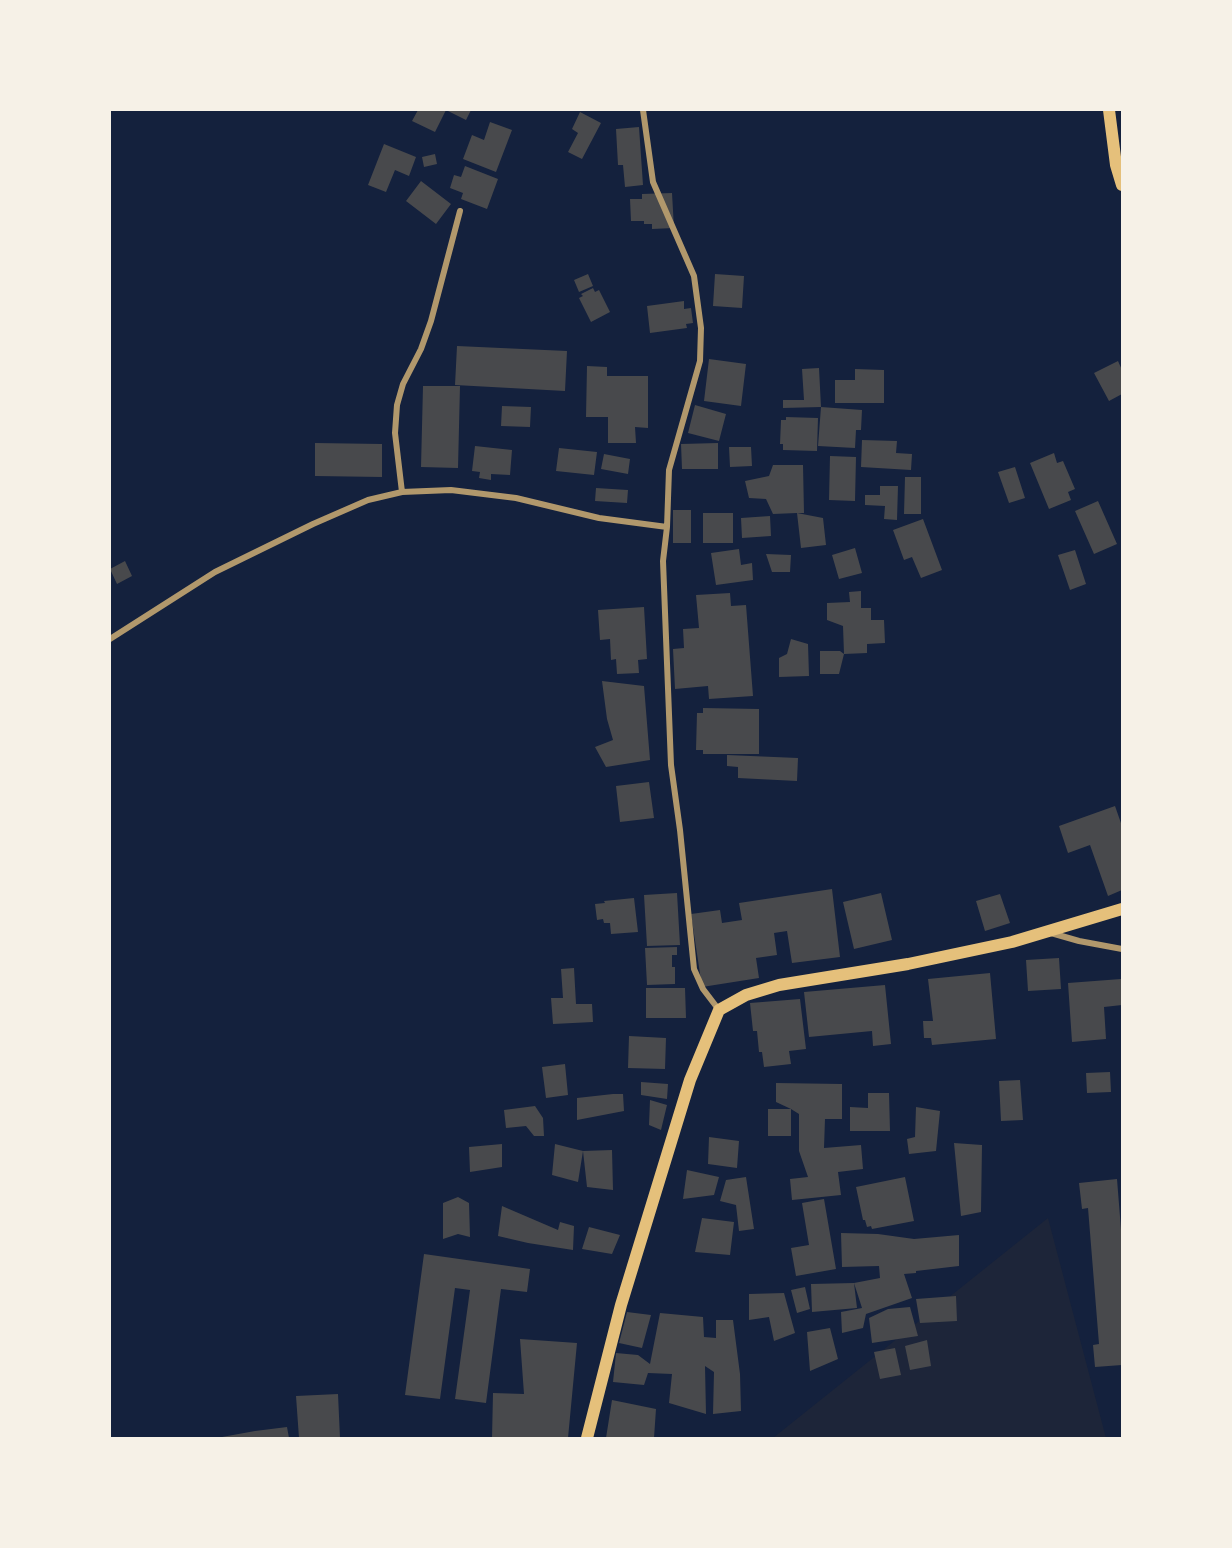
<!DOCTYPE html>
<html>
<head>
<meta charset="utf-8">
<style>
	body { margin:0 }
	#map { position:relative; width:1232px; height:1548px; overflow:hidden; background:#14213d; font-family:Manrope,sans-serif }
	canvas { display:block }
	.frame { position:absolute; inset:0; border:111px solid #f6f1e7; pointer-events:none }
</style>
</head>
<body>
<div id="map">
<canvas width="1232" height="1548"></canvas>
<div class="frame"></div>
</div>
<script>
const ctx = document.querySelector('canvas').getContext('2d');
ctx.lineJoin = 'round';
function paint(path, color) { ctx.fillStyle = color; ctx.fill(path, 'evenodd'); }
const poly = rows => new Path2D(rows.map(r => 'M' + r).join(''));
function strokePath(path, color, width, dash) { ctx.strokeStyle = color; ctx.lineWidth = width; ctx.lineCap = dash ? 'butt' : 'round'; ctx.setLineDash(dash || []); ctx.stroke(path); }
paint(poly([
	[1048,1218,1106,1438,773,1438]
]), '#1d2539');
paint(poly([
	[418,110,471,110,466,120,446,110,435,132,412,121],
	[580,112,601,123,582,159,568,152,578,133,572,129],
	[490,122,512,130,496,172,463,159,472,135,484,140],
	[639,127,643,185,625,187,623,165,618,165,616,129],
	[384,144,416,157,409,176,395,170,386,192,368,185],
	[435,154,437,164,424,167,422,157],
	[465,166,498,179,487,209,461,199,463,193,450,188,454,175,461,177],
	[421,181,451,204,436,224,406,201],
	[672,193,674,228,652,229,652,224,644,224,644,221,631,221,630,199,642,199,642,194],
	[588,274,593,286,579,292,574,280],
	[715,274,744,276,742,308,713,306],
	[593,288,595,292,599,290,610,312,591,322,579,298,583,296,581,294],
	[684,301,684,309,691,308,693,323,686,324,687,328,650,333,647,306],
	[457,346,567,351,565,391,455,385],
	[709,359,746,364,741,406,704,401],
	[1118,361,1122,370,1122,394,1109,401,1094,373],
	[587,366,607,367,607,376,648,376,648,428,635,427,636,443,608,443,608,417,586,417],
	[819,368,821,407,862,410,861,430,856,430,855,448,818,446,821,407,783,408,783,400,804,400,802,369],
	[855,369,884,370,884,403,835,403,835,380,855,380],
	[423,386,460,386,458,468,421,467],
	[695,405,726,414,719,441,688,433],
	[502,406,531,407,530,427,501,426],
	[786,417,818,418,817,451,783,450,783,444,780,444,781,420,786,420],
	[862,440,897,441,896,453,912,454,911,470,861,467],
	[315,443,382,444,382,477,315,476],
	[718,443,718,469,682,469,681,444],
	[475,446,512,450,510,475,491,474,491,480,479,478,480,472,472,471],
	[729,447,751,447,752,466,730,467],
	[559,448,597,452,594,475,556,471],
	[1054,453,1057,463,1063,461,1075,489,1068,492,1071,500,1049,509,1030,463],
	[604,454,630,459,628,474,601,469],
	[830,456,856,457,855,501,829,500],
	[773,465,803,465,804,513,797,513,823,518,826,545,801,548,797,513,773,514,766,499,749,498,745,481,769,476],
	[1015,467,1025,498,1009,503,998,472],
	[905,477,921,477,921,514,904,514],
	[880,486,898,486,897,520,884,519,885,506,865,505,865,495,880,495],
	[596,488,628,490,627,503,595,501],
	[1098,501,1117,544,1094,554,1075,511],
	[673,510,691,510,691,543,673,543],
	[703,513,733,513,733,543,703,543],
	[770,516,771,536,742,538,741,518],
	[923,519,942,570,921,578,912,557,904,560,893,530],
	[855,548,862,573,839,579,832,555],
	[739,549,741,565,752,563,753,580,716,585,711,553],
	[1075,550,1086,584,1070,590,1058,555],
	[766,554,791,555,790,572,772,572],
	[125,561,132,576,117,584,110,569],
	[861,591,861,608,871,608,871,620,884,620,885,643,867,644,867,653,844,654,843,626,827,620,827,603,850,602,849,592],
	[730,593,731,606,746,605,753,696,709,699,708,686,675,689,673,649,684,648,683,629,699,628,696,595],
	[644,607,647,659,638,660,639,673,617,674,616,659,611,660,610,639,600,640,598,610],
	[791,639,808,644,809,676,779,677,779,658,787,654],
	[820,651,840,651,844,654,839,674,820,674],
	[602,681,644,686,650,760,606,767,595,747,613,740,607,719],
	[703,708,759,709,759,754,703,754,703,750,696,750,697,713,703,713],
	[727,755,798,758,797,781,738,778,738,767,727,766],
	[649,782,654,818,620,822,616,786],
	[1115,806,1122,826,1122,890,1108,896,1090,845,1068,853,1059,826],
	[832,889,840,957,792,963,787,931,774,933,777,955,756,958,759,978,702,987,691,914,720,910,722,923,742,920,739,903],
	[677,893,680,945,647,946,644,895],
	[881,893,892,940,854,949,843,902],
	[1000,894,1010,923,985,931,976,901],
	[634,898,638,932,611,934,610,923,604,923,603,919,597,920,595,904,605,903,604,901],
	[677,947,677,955,672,955,672,967,675,967,675,984,647,985,645,948],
	[1059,958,1061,989,1028,991,1026,960],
	[574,968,576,1004,592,1004,593,1022,553,1024,551,998,563,998,561,969],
	[990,973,996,1039,932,1045,931,1038,924,1038,923,1021,933,1021,928,979],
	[1121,979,1122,1005,1104,1007,1106,1039,1072,1042,1068,983],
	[885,985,891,1044,873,1046,872,1031,809,1037,804,992],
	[646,988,685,988,686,1018,646,1018],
	[800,999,806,1049,789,1051,791,1064,764,1067,762,1052,759,1052,757,1031,753,1031,750,1003],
	[629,1036,666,1038,665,1069,628,1068],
	[565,1064,568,1095,546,1098,542,1067],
	[1110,1072,1111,1092,1087,1093,1086,1073],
	[1020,1080,1023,1120,1001,1121,999,1081],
	[641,1082,668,1084,667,1099,641,1095],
	[776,1083,842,1084,842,1119,825,1119,824,1148,861,1145,863,1169,838,1172,841,1195,792,1200,790,1179,808,1177,799,1151,799,1114,791,1109,791,1136,768,1136,768,1109,791,1109,776,1102],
	[868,1093,889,1093,890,1131,850,1131,850,1107,868,1108],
	[613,1094,623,1094,624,1111,577,1120,577,1098],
	[650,1100,667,1105,661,1130,649,1125],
	[535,1106,543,1118,544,1136,534,1136,526,1126,506,1128,504,1110],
	[916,1107,940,1111,936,1151,909,1154,907,1139,915,1137],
	[709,1137,739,1141,737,1168,708,1164],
	[954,1143,982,1145,981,1212,961,1216],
	[502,1144,502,1167,470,1172,469,1147],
	[555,1144,583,1151,612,1150,613,1190,587,1187,583,1151,578,1182,552,1175],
	[687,1170,719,1177,714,1195,683,1199],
	[746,1177,754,1229,739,1231,736,1205,720,1201,726,1180],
	[905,1177,914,1221,872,1229,871,1226,867,1227,865,1220,863,1220,856,1187],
	[1117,1179,1122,1242,1122,1365,1095,1367,1093,1345,1099,1344,1088,1208,1082,1209,1079,1183],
	[458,1197,469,1203,470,1237,458,1234,443,1239,443,1203],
	[824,1199,836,1269,796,1276,791,1248,809,1245,802,1203],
	[502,1206,558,1230,560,1222,574,1226,573,1250,528,1243,498,1236],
	[702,1218,734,1222,730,1255,695,1252],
	[589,1227,620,1235,612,1254,582,1249],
	[841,1233,878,1234,914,1239,959,1235,959,1266,916,1271,916,1273,904,1274,912,1298,866,1314,863,1328,842,1333,841,1312,862,1308,854,1283,880,1278,879,1266,842,1267],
	[424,1254,530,1269,527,1292,501,1289,486,1403,455,1399,470,1290,455,1288,440,1399,405,1395],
	[854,1283,857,1308,812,1312,811,1284],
	[805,1287,810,1309,797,1313,791,1290],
	[784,1293,795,1333,774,1341,769,1317,749,1320,749,1294],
	[956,1296,957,1321,920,1323,916,1299],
	[910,1307,918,1336,872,1343,869,1318,888,1309],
	[627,1312,651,1315,642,1348,619,1343],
	[660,1313,703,1317,704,1337,716,1338,716,1320,733,1320,740,1374,741,1411,713,1414,714,1372,705,1366,706,1414,669,1403,672,1374,648,1373,644,1385,613,1382,616,1353,638,1355,650,1364],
	[830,1328,838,1359,810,1371,807,1332],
	[520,1339,577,1343,568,1438,492,1438,493,1393,524,1394],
	[927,1340,931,1366,910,1370,905,1346],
	[895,1348,901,1375,880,1379,874,1352],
	[338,1394,340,1438,299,1438,296,1396],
	[612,1400,656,1409,654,1438,606,1438],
	[287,1427,289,1438,222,1438,222,1437,255,1431]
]), '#48494c');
strokePath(poly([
	[643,110,653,182,694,276,701,328,700,361,669,470,667,527,663,561,671,765,680,830,694,969,703,989,719,1010],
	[402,492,395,433,397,405,403,384,421,349,431,321,460,211],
	[110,639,215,572,313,524,368,500,402,492,451,490,516,498,599,518,667,527],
	[1051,933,1079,941,1122,949]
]), '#b1986c', 6);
strokePath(poly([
	[1109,110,1116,165,1122,185],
	[587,1438,621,1305,690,1080,719,1010,746,995,779,985,908,964,1012,942,1122,909]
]), '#e5c07b', 12);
</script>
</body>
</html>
